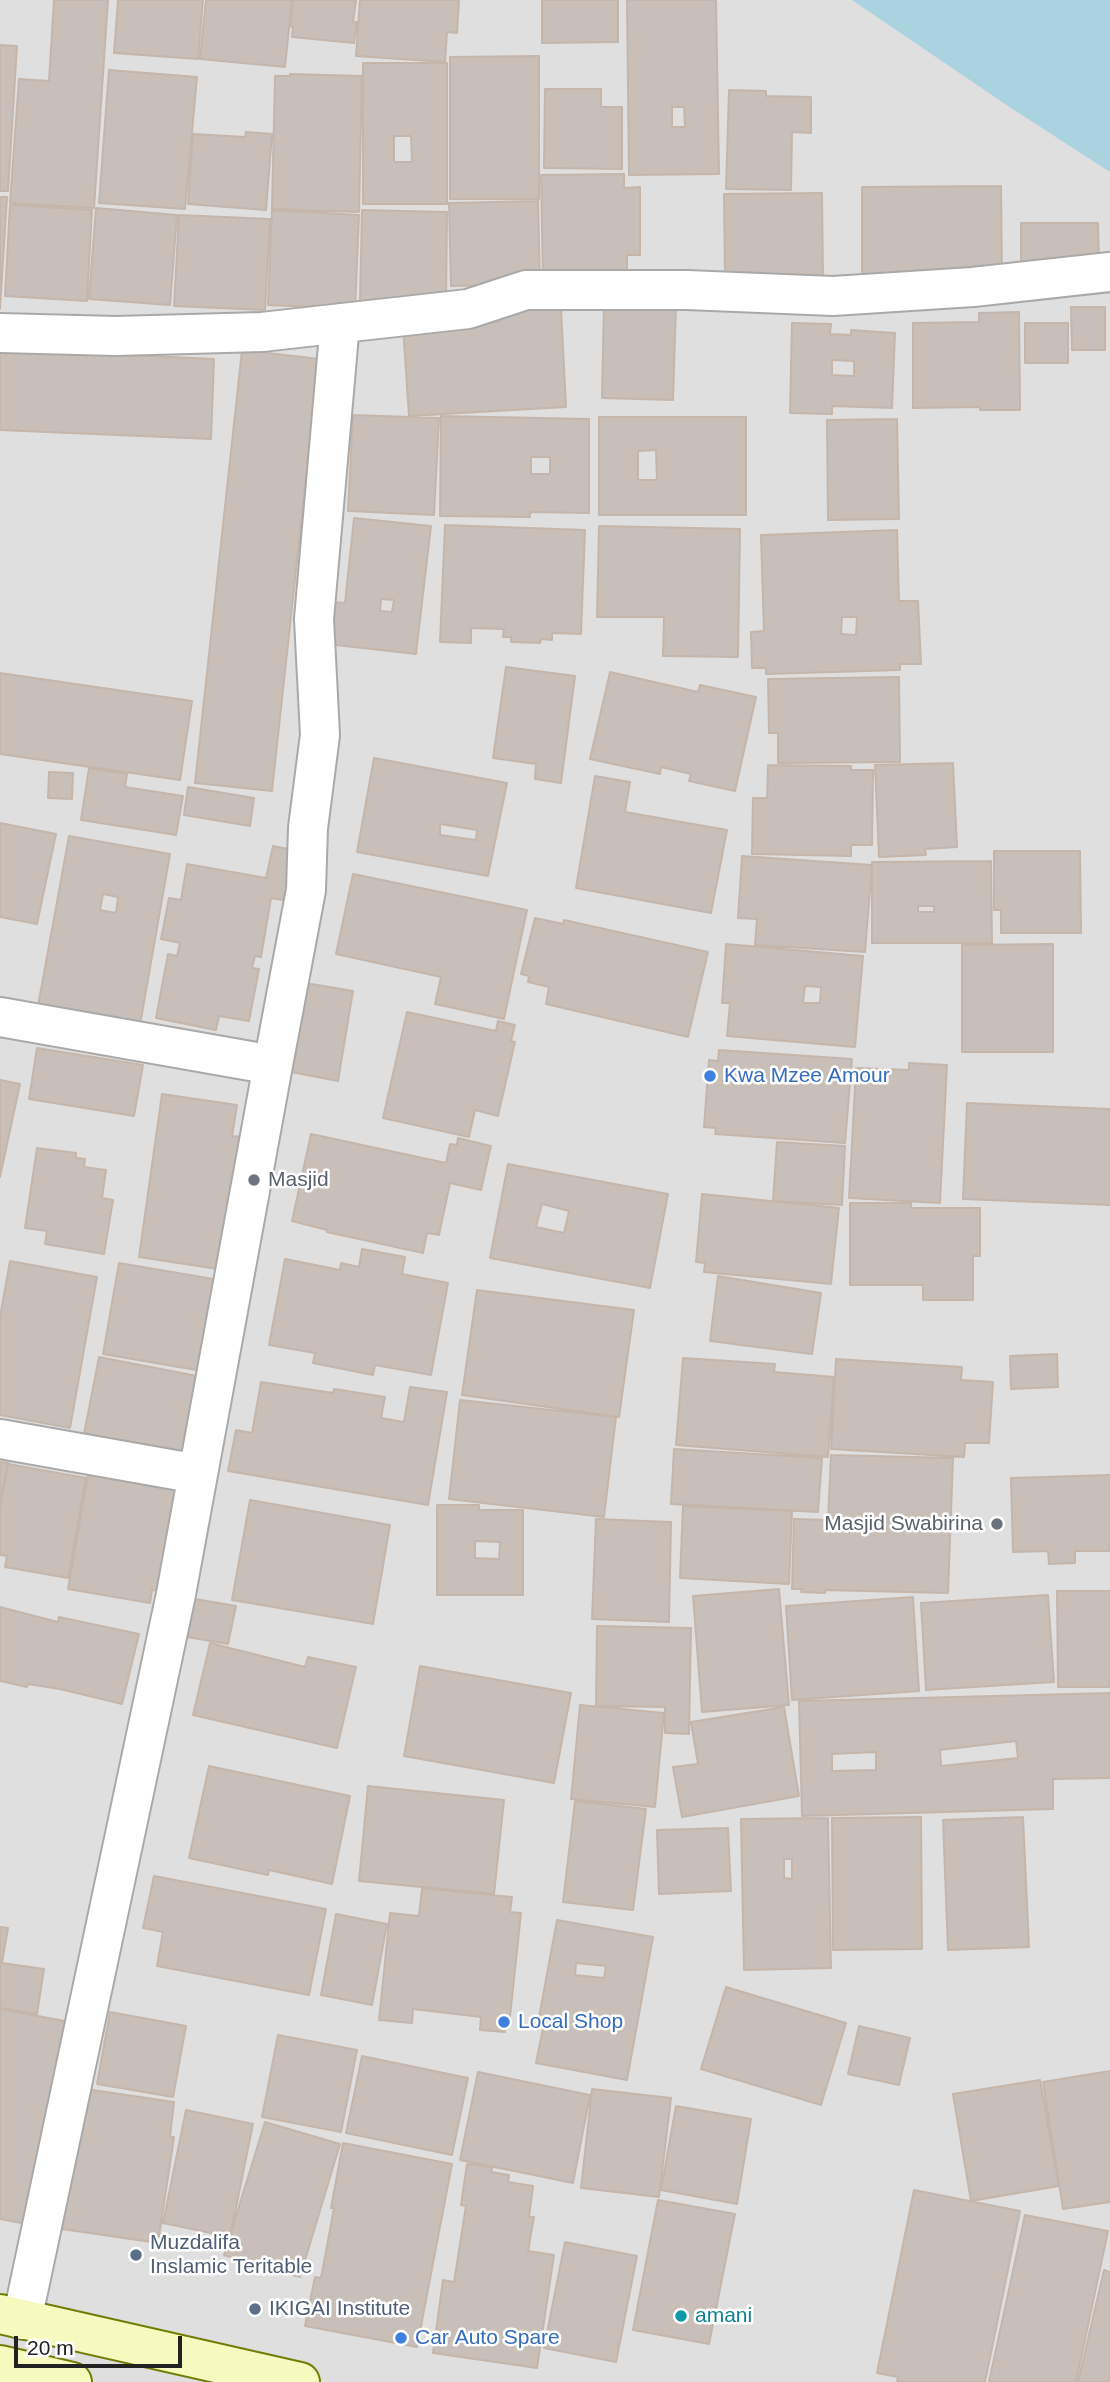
<!DOCTYPE html>
<html>
<head>
<meta charset="utf-8">
<style>
	body { margin:0 }
	#map { position:relative; width:1110px; height:2382px; overflow:hidden; background:#f2efe9; font-family:Arial,sans-serif }
	canvas { display:block }
	.scale { position:absolute; left:14px; top:2336px; width:168px; height:32px; box-sizing:border-box; border:4px solid #222; border-top:0; padding-left:9px; font-size:21px; line-height:24px; white-space:nowrap; color:#222; -webkit-text-stroke:5px #fff; paint-order:stroke }
</style>
</head>
<body>
<div id="map">
<canvas width="1110" height="2382"></canvas>
<div class="scale">20 m</div>
</div>
<script>
const ctx = document.querySelector('canvas').getContext('2d');
ctx.lineJoin = 'round';
function paint(path, color) { ctx.fillStyle = color; ctx.fill(path, 'evenodd'); }
const poly = rows => new Path2D(rows.map(r => 'M' + r).join(''));
function strokePath(path, color, width, dash) { ctx.strokeStyle = color; ctx.lineWidth = width; ctx.lineCap = dash ? 'butt' : 'round'; ctx.setLineDash(dash || []); ctx.stroke(path); }
function write(font, color, halo, rows, align = 'center') {
  ctx.font = font + ' Arial,sans-serif'; ctx.lineWidth = 5; ctx.setLineDash([]); ctx.textBaseline = 'middle'; ctx.strokeStyle = halo; ctx.fillStyle = color; for (const [text, x, y, turn = 0] of rows) {
    ctx.save(); ctx.translate(x, y); ctx.rotate((+turn || 0) * Math.PI / 180); ctx.textAlign = isNaN(turn) ? turn : align; if (halo) ctx.strokeText(text, 0, 0); ctx.fillText(text, 0, 0); ctx.restore();
  }
}
paint(poly([
	[0,0,1110,0,1110,2382,0,2382]
]), '#e0dfdf');
paint(poly([
	[852,0,1110,0,1110,172,1008,106]
]), '#aad3df');
const building = poly([
	[54,0,108,0,94,208,10,203,19,79,49,81,54,0],
	[118,0,203,0,198,59,114,53,118,0],
	[206,0,292,0,285,67,200,59,206,0],
	[293,0,356,0,353,22,357,22,354,43,292,37,293,27,290,26,293,0],
	[360,0,459,0,457,33,447,32,445,62,356,56,360,0],
	[542,0,618,0,618,42,542,43,542,0],
	[627,0,716,0,719,174,629,175,627,0],
	[672,107,684,107,685,127,672,127,672,107],
	[0,45,17,46,8,191,0,191,0,45],
	[539,56,539,199,450,199,450,57,539,56],
	[363,63,447,63,447,204,363,204,363,63],
	[394,136,411,136,412,162,394,162,394,136],
	[109,70,197,77,185,209,99,203,109,70],
	[290,74,362,76,359,212,272,209,275,76,290,76,290,74],
	[545,89,601,89,601,107,622,107,622,169,544,168,545,89],
	[729,90,766,91,766,96,811,97,811,133,792,132,791,190,726,189,729,90],
	[246,132,272,134,266,210,188,204,193,134,245,137,246,132],
	[624,174,624,188,640,187,640,255,627,255,627,278,543,279,541,175,624,174],
	[1001,186,1002,277,862,277,862,187,1001,186],
	[822,193,823,280,725,281,724,194,822,193],
	[0,197,7,197,0,309,0,197],
	[538,201,540,284,451,286,449,203,538,201],
	[10,205,92,210,87,301,5,296,10,205],
	[96,208,177,215,170,305,89,299,96,208],
	[272,210,359,215,355,309,268,305,272,210],
	[362,210,447,212,446,303,360,302,362,210],
	[179,215,270,219,265,310,174,306,179,215],
	[1021,223,1098,223,1099,263,1021,264,1021,223],
	[604,303,676,305,673,400,602,398,604,303],
	[1071,307,1105,307,1105,350,1072,350,1071,307],
	[561,308,566,407,409,416,403,327,500,322,500,314,506,310,561,308],
	[1019,312,1020,410,980,410,980,407,913,408,913,323,979,322,979,313,1019,312],
	[792,323,831,324,830,334,851,335,851,330,895,333,892,408,832,406,832,414,790,413,792,323],
	[832,360,854,361,854,376,832,375,832,360],
	[1025,323,1068,323,1068,363,1025,363,1025,323],
	[0,349,214,359,211,439,0,430,0,349],
	[242,350,319,359,272,791,195,783,242,350],
	[353,415,439,418,434,515,348,511,353,415],
	[441,416,589,419,589,513,530,512,530,517,440,516,441,416],
	[531,457,550,457,550,474,531,474,531,457],
	[599,417,746,417,746,515,599,515,599,417],
	[656,450,657,480,638,480,638,451,656,450],
	[897,419,899,519,828,520,827,420,897,419],
	[354,518,431,526,416,654,318,643,322,601,345,603,354,518],
	[381,599,394,600,392,612,380,611,381,599],
	[445,525,585,530,581,634,552,633,552,640,541,639,540,643,511,642,511,637,503,637,504,629,471,628,471,643,440,642,445,525],
	[599,526,740,529,738,657,663,656,664,617,597,617,599,526],
	[897,530,899,601,918,601,921,664,900,664,900,670,766,674,766,668,752,668,751,632,764,631,761,535,897,530],
	[842,617,857,617,856,635,841,634,842,617],
	[506,667,575,676,561,783,535,779,536,764,493,758,506,667],
	[610,672,698,692,700,685,756,697,735,791,689,781,691,774,661,767,660,774,590,759,610,672],
	[0,673,192,701,180,780,0,754,0,673],
	[899,677,900,762,778,763,778,733,769,733,768,679,899,677],
	[374,758,507,783,488,876,357,852,374,758],
	[440,824,477,830,476,840,440,835,440,824],
	[953,763,957,847,925,849,926,855,879,857,875,765,953,763],
	[768,765,851,766,851,770,873,770,872,845,851,845,851,856,752,854,753,798,767,798,768,765],
	[89,768,127,774,125,787,183,796,176,835,81,820,89,768],
	[49,772,73,773,72,799,48,798,49,772],
	[595,776,630,782,625,812,727,830,711,913,576,888,595,776],
	[188,787,254,798,250,826,184,815,188,787],
	[0,823,56,834,37,924,0,917,0,823],
	[69,836,170,854,140,1025,38,1006,69,836],
	[103,894,118,897,116,913,100,910,103,894],
	[273,846,304,852,294,902,271,898,261,957,255,956,252,968,259,969,249,1021,219,1016,216,1030,156,1018,168,954,177,956,180,943,161,939,169,898,181,900,187,864,266,878,273,846],
	[994,851,1080,851,1081,933,1001,933,1001,910,994,910,994,851],
	[742,856,872,865,865,952,755,945,757,919,738,918,742,856],
	[991,861,992,943,872,943,872,862,991,861],
	[918,906,934,906,934,912,918,912,918,906],
	[353,874,527,910,504,1019,435,1004,441,977,336,954,353,874],
	[535,918,563,924,564,920,708,952,688,1037,546,1004,549,987,528,982,529,976,521,974,535,918],
	[726,944,863,956,855,1047,727,1036,730,1003,722,1003,726,944],
	[805,986,821,987,820,1003,803,1003,805,986],
	[1053,944,1053,1052,962,1052,962,945,1053,944],
	[305,983,353,991,338,1081,291,1072,305,983],
	[407,1012,496,1031,498,1021,515,1025,511,1041,515,1042,498,1116,475,1110,469,1137,383,1118,407,1012],
	[37,1048,143,1065,134,1116,29,1099,37,1048],
	[719,1050,852,1059,845,1143,715,1134,716,1128,704,1127,709,1060,718,1061,719,1050],
	[909,1063,947,1065,940,1203,849,1198,856,1068,909,1070,909,1063],
	[0,1080,20,1084,0,1177,0,1080],
	[162,1094,237,1105,232,1136,243,1137,224,1270,139,1257,162,1094],
	[967,1103,1110,1109,1110,1205,963,1199,967,1103],
	[311,1134,446,1163,450,1144,457,1145,458,1138,491,1146,481,1190,450,1183,439,1235,427,1233,423,1253,327,1232,327,1230,292,1221,311,1134],
	[777,1142,845,1146,842,1205,773,1201,777,1142],
	[37,1148,76,1153,76,1158,85,1159,84,1167,106,1170,102,1198,113,1200,104,1254,45,1244,47,1231,25,1228,37,1148],
	[508,1164,668,1194,650,1288,490,1258,508,1164],
	[542,1204,569,1211,564,1233,536,1227,542,1204],
	[702,1194,839,1208,831,1284,704,1272,705,1263,696,1262,702,1194],
	[850,1203,911,1203,911,1208,980,1208,980,1256,973,1256,973,1300,923,1300,923,1285,850,1285,850,1203],
	[362,1249,405,1257,402,1274,448,1283,431,1375,375,1365,373,1375,313,1363,315,1353,269,1345,285,1259,340,1270,341,1263,359,1267,362,1249],
	[10,1261,97,1277,70,1428,0,1415,0,1317,10,1261],
	[119,1263,225,1281,202,1371,103,1354,119,1263],
	[718,1276,821,1293,812,1354,710,1341,718,1276],
	[477,1290,634,1310,619,1417,462,1395,477,1290],
	[1057,1354,1058,1387,1011,1389,1010,1356,1057,1354],
	[99,1357,197,1376,180,1462,82,1444,99,1357],
	[683,1358,775,1364,774,1372,834,1377,828,1457,676,1445,683,1358],
	[836,1359,962,1367,961,1380,993,1382,989,1443,965,1443,964,1457,831,1449,836,1359],
	[261,1382,333,1393,334,1389,385,1397,381,1418,404,1422,410,1387,447,1392,428,1505,228,1471,236,1430,252,1433,261,1382],
	[460,1400,616,1417,604,1517,449,1499,460,1400],
	[674,1449,822,1458,818,1512,671,1504,674,1449],
	[831,1455,953,1458,948,1593,825,1590,825,1593,801,1592,802,1589,792,1589,794,1519,828,1520,831,1455],
	[0,1462,8,1463,0,1502,0,1462],
	[8,1464,86,1478,68,1578,5,1567,7,1556,0,1555,0,1507,8,1464],
	[88,1475,181,1491,163,1592,152,1590,150,1603,68,1589,88,1475],
	[1110,1475,1110,1551,1075,1551,1075,1563,1049,1564,1048,1551,1013,1552,1011,1478,1110,1475],
	[250,1500,390,1525,373,1624,232,1600,250,1500],
	[437,1505,479,1505,479,1510,523,1510,523,1595,437,1595,437,1505],
	[475,1541,500,1542,499,1559,475,1558,475,1541],
	[683,1506,792,1511,789,1584,680,1578,683,1506],
	[596,1519,671,1522,669,1622,592,1619,596,1519],
	[779,1589,789,1705,702,1712,693,1596,779,1589],
	[1057,1591,1110,1591,1110,1687,1058,1687,1057,1591],
	[1048,1595,1054,1682,926,1690,921,1603,1048,1595],
	[913,1597,919,1691,792,1700,786,1606,913,1597],
	[195,1599,236,1606,228,1644,187,1637,195,1599],
	[0,1607,58,1622,59,1617,139,1634,122,1704,60,1689,28,1684,27,1687,0,1681,0,1607],
	[597,1626,691,1628,689,1734,665,1733,665,1707,596,1706,597,1626],
	[210,1643,305,1667,308,1657,356,1667,337,1748,193,1715,210,1643],
	[420,1666,571,1693,554,1783,404,1756,420,1666],
	[1110,1693,1110,1778,1053,1779,1053,1809,802,1816,799,1701,1110,1693],
	[1016,1741,1018,1758,941,1766,940,1750,1016,1741],
	[876,1752,876,1770,832,1771,832,1754,876,1752],
	[580,1705,664,1713,655,1807,571,1799,580,1705],
	[784,1707,799,1796,682,1817,673,1767,698,1764,691,1722,784,1707],
	[209,1766,350,1796,332,1884,269,1870,268,1875,189,1858,209,1766],
	[368,1786,504,1800,494,1894,359,1881,368,1786],
	[575,1801,646,1809,633,1910,563,1902,575,1801],
	[921,1817,922,1949,833,1950,832,1818,921,1817],
	[1023,1817,1029,1947,948,1950,943,1820,1023,1817],
	[828,1818,831,1968,744,1970,741,1819,828,1818],
	[784,1859,792,1859,792,1879,784,1878,784,1859],
	[728,1828,731,1891,659,1894,657,1830,728,1828],
	[154,1876,326,1909,309,1995,157,1966,163,1932,143,1928,154,1876],
	[422,1888,512,1897,510,1912,521,1913,510,2017,506,2017,505,2032,480,2030,481,2017,413,2009,412,2023,379,2020,390,1913,419,1916,422,1888],
	[336,1914,387,1924,372,2005,321,1995,336,1914],
	[557,1920,653,1937,627,2080,536,2063,545,2018,539,2017,557,1920],
	[576,1963,606,1966,604,1978,575,1975,576,1963],
	[0,1927,8,1928,2,1963,44,1969,37,2014,0,2008,0,1927],
	[726,1987,846,2023,821,2105,701,2069,726,1987],
	[0,2009,70,2022,32,2225,0,2219,0,2009],
	[110,2012,186,2026,173,2097,97,2084,110,2012],
	[859,2026,910,2038,899,2085,848,2074,859,2026],
	[278,2035,357,2050,341,2132,262,2117,278,2035],
	[362,2056,468,2078,452,2155,346,2133,362,2056],
	[1110,2071,1110,2202,1063,2209,1043,2082,1110,2071],
	[478,2072,590,2095,573,2183,460,2160,478,2072],
	[1040,2080,1059,2186,971,2201,953,2094,1040,2080],
	[86,2089,174,2102,170,2137,174,2137,158,2243,62,2229,77,2124,86,2089],
	[592,2089,671,2098,659,2197,581,2188,592,2089],
	[676,2106,751,2119,737,2204,661,2190,676,2106],
	[186,2110,253,2124,230,2237,163,2223,186,2110],
	[265,2122,340,2144,300,2277,224,2255,265,2122],
	[343,2143,452,2164,417,2347,305,2326,315,2277,321,2278,334,2208,331,2208,343,2143],
	[467,2164,492,2167,491,2172,509,2175,508,2182,533,2186,529,2217,534,2217,528,2251,554,2255,537,2368,433,2353,443,2280,454,2282,466,2206,461,2205,467,2164],
	[914,2190,1020,2211,985,2382,897,2382,898,2377,877,2373,914,2190],
	[658,2200,735,2214,709,2344,633,2330,658,2200],
	[1025,2215,1108,2231,1076,2382,989,2382,1025,2215],
	[565,2242,637,2256,616,2362,544,2348,565,2242],
	[1104,2270,1110,2272,1110,2382,1078,2382,1104,2270]
]);
paint(building, '#c7bfb8');
strokePath(building, '#c4b6ab', 2);
const minor = poly([
	[0,333,116,336,262,332,468,309,526,290,687,290,833,296,973,287,1110,272],
	[0,1017,273,1065,176,1594,22,2320],
	[273,1065,306,890,308,828,320,735,314,619,340,323],
	[0,1439,198,1474]
]);
const secondary = poly([
	[0,2314,300,2382],
	[0,2365,72,2382]
]);
strokePath(minor, '#a9a9a9', 42);
strokePath(secondary, '#707d05', 42);
strokePath(minor, '#fff', 38);
strokePath(secondary, '#f7fabf', 38);
for (const [x, y, r, color] of [
	[710,1076,7,"#3f7fe0"],
	[254,1180,7,"#6b7280"],
	[997,1524,7,"#6b7280"],
	[504,2022,7,"#3f7fe0"],
	[136,2255,7,"#5c6f8a"],
	[255,2309,7,"#5c6f8a"],
	[681,2316,7,"#0f9aa8"],
	[401,2338,7,"#3f7fe0"]
]) { const dot = new Path2D(); dot.arc(x, y, r, 0, 2 * Math.PI); ctx.fillStyle = color; ctx.fill(dot); strokePath(dot, '#fff', 2.5); }
write('21px', '#366cbe', '#fff', [
	["Kwa Mzee Amour",724,1076],
	["Local Shop",518,2022],
	["Car Auto Spare",415,2338]
], 'left');
write('21px', '#5b616d', '#fff', [
	["Masjid",268,1180],
	["Masjid Swabirina",983,1524,"right"]
], 'left');
write('21px', '#4e5e75', '#fff', [
	["Muzdalifa",150,2243],
	["Inslamic Teritable",150,2267],
	["IKIGAI Institute",269,2309]
], 'left');
write('21px', '#0d838f', '#fff', [
	["amani",695,2316]
], 'left');
</script>
</body>
</html>
